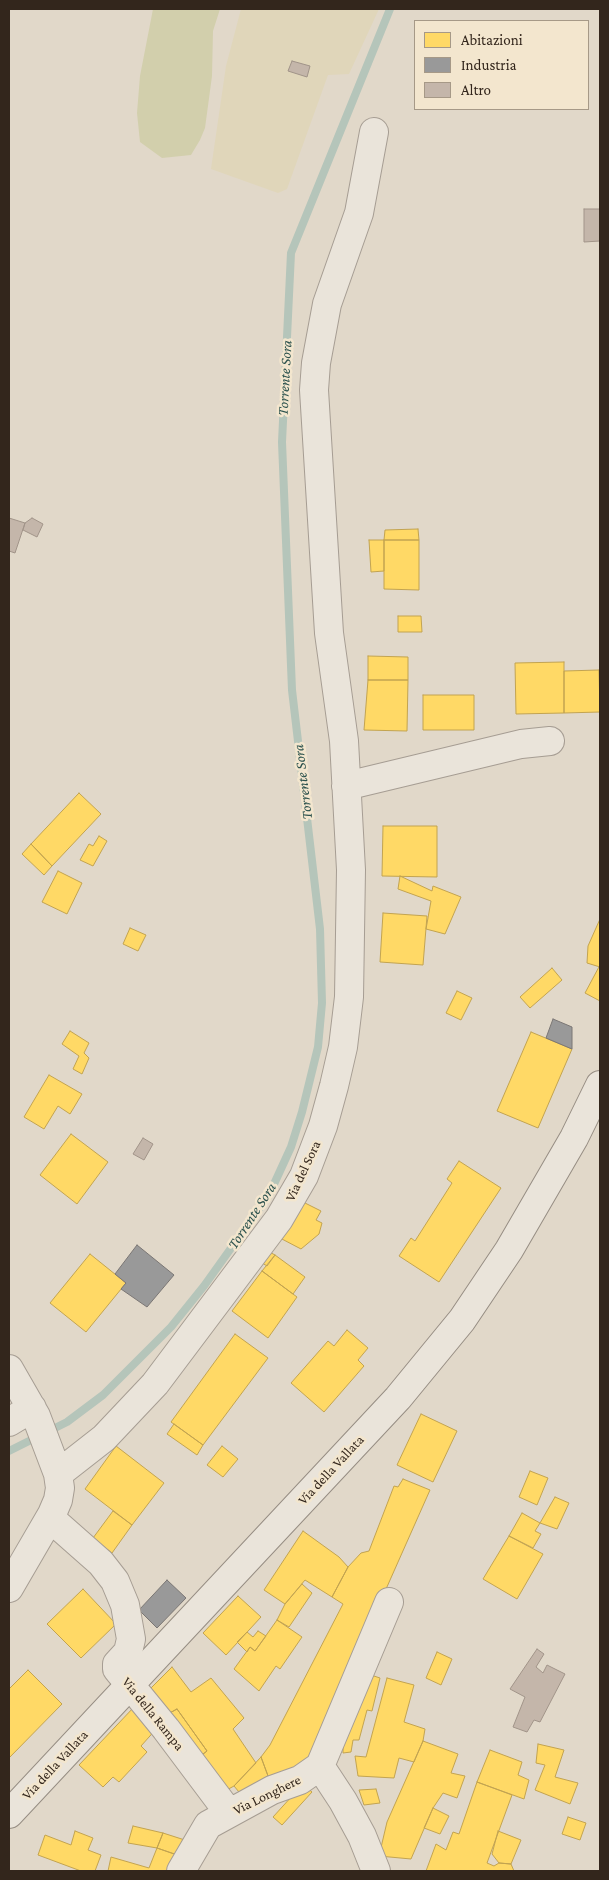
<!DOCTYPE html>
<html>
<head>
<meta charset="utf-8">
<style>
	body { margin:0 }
	#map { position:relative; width:609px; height:1880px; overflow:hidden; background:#e1d8c9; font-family:"Crimson Pro",serif }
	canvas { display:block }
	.frame { position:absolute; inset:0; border:10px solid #33261c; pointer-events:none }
	.legend { position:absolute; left:414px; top:20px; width:175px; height:90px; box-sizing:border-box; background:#f3e6ce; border:1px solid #a69987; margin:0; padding:6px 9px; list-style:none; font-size:15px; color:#33261c }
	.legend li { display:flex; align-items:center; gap:10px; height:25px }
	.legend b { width:25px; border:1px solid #a69987 }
</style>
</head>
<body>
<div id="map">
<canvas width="609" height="1880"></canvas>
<div class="frame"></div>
<ul class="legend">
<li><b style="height:14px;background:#ffd966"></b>Abitazioni</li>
<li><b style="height:14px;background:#999"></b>Industria</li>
<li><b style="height:14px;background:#c4b6aa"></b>Altro</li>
</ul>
</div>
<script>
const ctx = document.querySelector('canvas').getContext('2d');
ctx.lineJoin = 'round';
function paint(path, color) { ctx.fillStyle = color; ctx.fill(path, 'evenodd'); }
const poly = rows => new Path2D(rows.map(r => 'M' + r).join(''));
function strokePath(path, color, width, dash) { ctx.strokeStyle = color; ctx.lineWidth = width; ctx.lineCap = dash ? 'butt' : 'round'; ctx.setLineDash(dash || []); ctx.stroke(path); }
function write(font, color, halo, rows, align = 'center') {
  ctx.font = font + ' "Crimson Pro",serif'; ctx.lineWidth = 5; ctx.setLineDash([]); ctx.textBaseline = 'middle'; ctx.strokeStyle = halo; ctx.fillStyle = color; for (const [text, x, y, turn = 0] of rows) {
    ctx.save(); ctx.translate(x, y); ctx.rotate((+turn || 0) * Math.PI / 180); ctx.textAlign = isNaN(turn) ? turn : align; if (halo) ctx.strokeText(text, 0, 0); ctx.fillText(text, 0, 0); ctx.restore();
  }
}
paint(poly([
	[241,9,379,9,349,74,328,75,287,189,278,193,211,169,226,66]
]), '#e0d6ba');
paint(poly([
	[153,9,220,9,213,31,212,76,205,128,200,140,191,155,162,158,140,142,137,113,140,76]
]), '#d2cfac');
const homes = poly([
	[418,529,419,540,384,540,385,530,418,529],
	[369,540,384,540,384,571,371,572,369,540],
	[384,540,419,540,419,590,384,589,384,540],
	[398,616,421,616,422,632,398,632,398,616],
	[368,656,408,657,408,680,368,680,368,656],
	[564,662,564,713,516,714,515,663,564,662],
	[599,670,600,712,564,713,564,671,599,670],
	[368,680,408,680,407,731,364,730,368,680],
	[423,695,474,695,474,730,423,730,423,695],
	[79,793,101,814,52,866,31,844,79,793],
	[383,826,437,826,437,877,382,876,383,826],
	[99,836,107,841,93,866,80,860,89,844,93,846,99,836],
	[31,844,52,866,44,875,22,854,31,844],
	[58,871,82,883,67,914,42,902,58,871],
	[400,876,432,891,433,886,461,897,445,934,426,929,431,901,398,889,400,876],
	[383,913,427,916,423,965,380,962,383,913],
	[600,919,600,967,587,963,588,946,600,919],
	[130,928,146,935,138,951,123,944,130,928],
	[600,965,600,1001,585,993,600,965],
	[552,968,562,980,530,1008,520,997,552,968],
	[457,991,472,998,461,1020,446,1013,457,991],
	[70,1031,89,1043,84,1053,89,1058,82,1074,73,1069,79,1056,62,1044,70,1031],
	[531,1032,572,1049,538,1128,497,1111,531,1032],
	[49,1075,82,1094,70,1114,58,1106,44,1129,24,1117,49,1075],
	[71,1134,108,1162,77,1204,40,1175,71,1134],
	[459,1161,501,1188,439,1282,399,1256,411,1238,415,1241,452,1183,447,1179,459,1161],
	[303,1202,321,1211,316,1220,322,1223,319,1234,301,1249,280,1238,303,1202],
	[264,1249,275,1255,267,1266,256,1259,264,1249],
	[90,1254,126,1283,86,1332,50,1303,90,1254],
	[275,1255,305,1277,293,1294,262,1271,275,1255],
	[262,1271,297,1297,268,1338,232,1311,262,1271],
	[347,1330,368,1348,358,1360,364,1366,324,1412,291,1383,328,1341,334,1346,347,1330],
	[235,1334,268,1358,203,1445,171,1422,235,1334],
	[421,1414,457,1431,433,1482,397,1465,421,1414],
	[174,1424,203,1445,197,1455,167,1434,174,1424],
	[116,1446,164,1483,132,1525,85,1489,116,1446],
	[222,1446,238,1459,223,1477,207,1465,222,1446],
	[530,1471,548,1478,537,1505,519,1497,530,1471],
	[403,1479,430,1490,307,1767,271,1784,261,1757,270,1745,343,1604,332,1597,348,1567,361,1553,369,1551,394,1486,398,1487,403,1479],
	[555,1497,569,1503,557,1529,540,1523,555,1497],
	[113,1511,132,1525,112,1553,93,1538,113,1511],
	[522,1513,540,1523,535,1531,541,1534,533,1548,509,1536,522,1513],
	[303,1531,339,1557,348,1567,332,1597,305,1580,285,1604,264,1590,303,1531],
	[509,1536,543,1554,517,1599,483,1579,509,1536],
	[302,1584,312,1593,289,1627,277,1620,285,1604,302,1584],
	[83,1589,116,1624,81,1658,47,1624,83,1589],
	[238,1596,261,1617,226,1655,203,1633,238,1596],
	[277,1620,302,1637,280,1669,276,1666,259,1691,234,1669,250,1647,255,1651,277,1620],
	[258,1631,266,1636,255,1651,250,1647,247,1652,237,1642,247,1632,253,1637,258,1631],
	[437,1652,452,1659,441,1685,426,1678,437,1652],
	[172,1667,191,1692,211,1678,244,1718,233,1729,256,1763,234,1786,223,1792,198,1758,207,1751,177,1709,166,1715,149,1690,172,1667],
	[28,1670,62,1704,9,1758,9,1689,28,1670],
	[365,1673,380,1678,372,1711,367,1710,359,1740,353,1740,351,1752,343,1753,343,1740,365,1673],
	[387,1678,414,1685,404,1722,425,1729,423,1741,414,1762,399,1758,394,1778,358,1776,355,1756,366,1757,387,1678],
	[135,1706,158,1727,141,1746,147,1752,119,1782,113,1777,103,1787,79,1765,135,1706],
	[177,1709,207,1751,198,1758,166,1715,177,1709],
	[423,1741,458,1754,451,1773,465,1776,457,1798,443,1793,433,1808,411,1859,379,1856,387,1822,423,1741],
	[538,1744,564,1750,555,1777,578,1783,570,1804,535,1790,545,1765,536,1763,538,1744],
	[490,1750,522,1762,518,1775,529,1780,524,1799,477,1782,490,1750],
	[261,1757,271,1784,244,1798,234,1786,261,1757],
	[477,1782,512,1795,487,1863,494,1866,499,1863,511,1864,514,1871,426,1871,436,1844,446,1850,453,1832,459,1834,477,1782],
	[303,1784,312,1792,282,1825,273,1817,303,1784],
	[376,1789,380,1803,364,1805,359,1790,376,1789],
	[433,1808,449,1816,440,1834,424,1828,433,1808],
	[568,1817,586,1823,580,1840,562,1834,568,1817],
	[133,1826,163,1833,157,1848,128,1843,133,1826],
	[75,1831,93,1838,88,1850,101,1855,95,1871,81,1871,38,1855,45,1835,71,1845,75,1831],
	[498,1831,521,1840,511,1864,499,1863,492,1854,498,1831],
	[163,1833,191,1842,183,1857,157,1848,163,1833],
	[157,1848,183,1857,176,1871,108,1871,111,1857,149,1868,157,1848]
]);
paint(homes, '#ffd966');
strokePath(homes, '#c2a350', 1);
const industry = poly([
	[553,1019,572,1027,572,1049,546,1038,553,1019],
	[137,1245,174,1275,147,1307,121,1289,126,1283,115,1274,137,1245],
	[167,1580,186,1598,157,1628,139,1610,167,1580]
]);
paint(industry, '#999');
strokePath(industry, '#7a7674', 1);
strokePath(poly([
	[9,1451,67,1422,103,1395,171,1327,204,1286,269,1195,291,1147,302,1112,318,1047,322,1003,320,929,292,690,282,442,291,253,390,9]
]), '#b5c5ba', 8);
const building = poly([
	[292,61,310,66,307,77,288,71,292,61],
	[584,209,600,209,600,241,584,242,584,209],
	[9,518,25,523,15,553,9,551,9,518],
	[32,518,43,524,37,537,23,530,25,523,32,518],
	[143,1138,153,1144,144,1160,133,1154,143,1138],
	[537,1649,544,1654,536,1667,543,1673,547,1665,565,1674,540,1722,534,1720,527,1732,513,1727,525,1697,510,1689,537,1649]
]);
paint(building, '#c4b6aa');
strokePath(building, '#a19489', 1);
const minor = poly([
	[346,786,521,744,550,741],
	[9,1369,36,1416,58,1474,60,1488,58,1500,52,1514,9,1588],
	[9,1422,32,1408],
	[58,1474,104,1438,155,1384,279,1219,304,1176,323,1126,334,1086,343,1047,349,997,351,870,344,741,329,633,314,390,316,363,327,304,359,213,374,132],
	[50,1518,101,1563,115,1581,125,1605,131,1639,128,1652,117,1664,117,1669,166,1729,229,1813],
	[320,1766,389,1602],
	[181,1871,208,1825,272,1790,300,1780,320,1766,343,1801,362,1836,376,1871]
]);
const secondary = poly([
	[9,1814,398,1398,462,1320,509,1250,574,1138,600,1085]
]);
strokePath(minor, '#a69d93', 30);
strokePath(secondary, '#968d83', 30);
strokePath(minor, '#eae4da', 28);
strokePath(secondary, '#eae4da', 28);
write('14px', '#33261c', '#f3e6ce', [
	["Via del Sora",303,1171,-65],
	["Via della Vallata",331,1470,-47],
	["Via della Rampa",153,1714,51],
	["Via della Vallata",55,1765,-47],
	["Via Longhere",267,1795,-26]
]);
write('italic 15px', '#2c524d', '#f3e6ce', [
	["Torrente Sora",285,378,-87],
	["Torrente Sora",303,782,-97],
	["Torrente Sora",252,1216,-57]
]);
</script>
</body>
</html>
